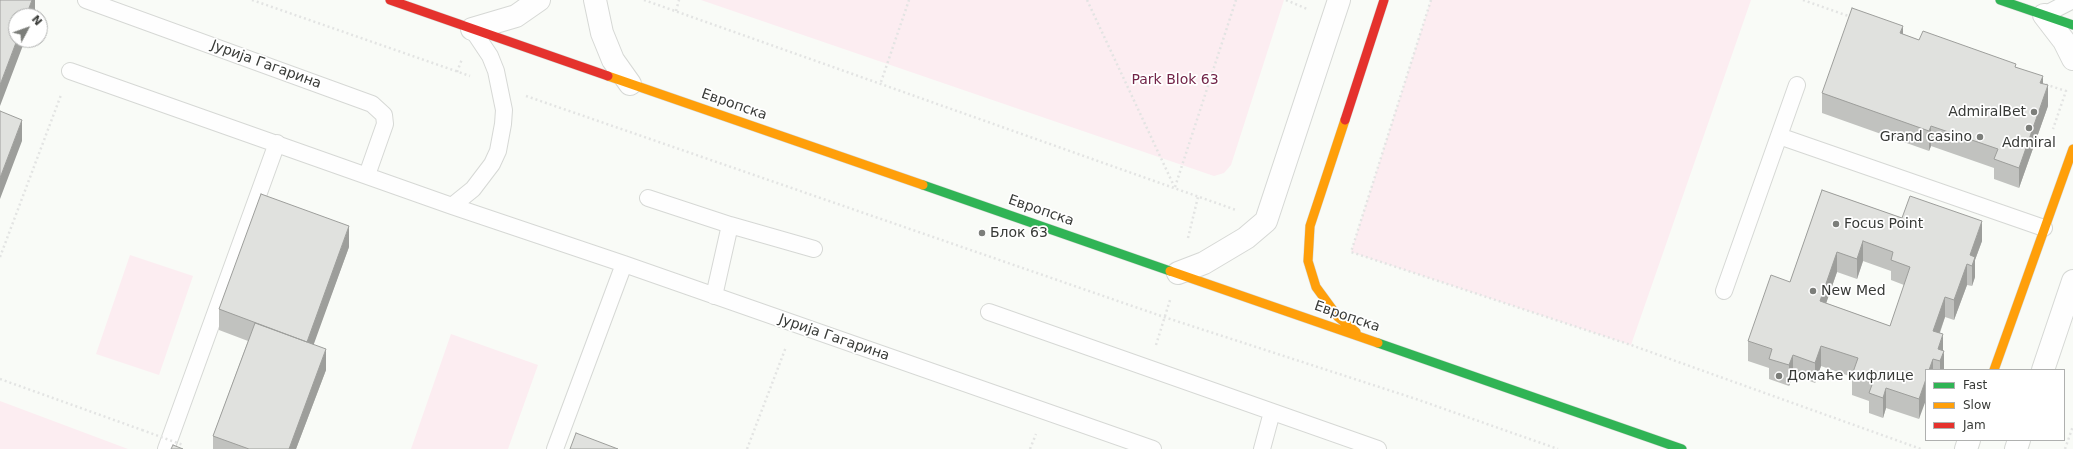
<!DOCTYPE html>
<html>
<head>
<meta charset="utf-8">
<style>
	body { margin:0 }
	#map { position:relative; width:2073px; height:449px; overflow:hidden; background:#f9fbf7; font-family:"DejaVu Sans",sans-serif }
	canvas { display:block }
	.legend { position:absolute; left:1925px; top:369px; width:140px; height:72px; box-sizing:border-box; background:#fff; border:1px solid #afb0af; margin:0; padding:5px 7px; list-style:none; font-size:12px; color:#383a37 }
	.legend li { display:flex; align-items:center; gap:8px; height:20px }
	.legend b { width:20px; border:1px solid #afb0af }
	.north { position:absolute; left:8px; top:8px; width:40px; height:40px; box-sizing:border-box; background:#fff; border:1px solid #afb0af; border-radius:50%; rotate:49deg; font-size:11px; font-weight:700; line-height:16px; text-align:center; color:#383a37 }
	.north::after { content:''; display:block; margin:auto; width:14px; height:18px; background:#7c7e7a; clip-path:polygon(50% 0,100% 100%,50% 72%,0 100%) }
</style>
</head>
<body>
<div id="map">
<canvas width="2073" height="449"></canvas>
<ul class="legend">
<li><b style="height:5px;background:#30b455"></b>Fast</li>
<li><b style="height:5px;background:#ff9f0a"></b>Slow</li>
<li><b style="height:5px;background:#e5322d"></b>Jam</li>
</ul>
<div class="north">N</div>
</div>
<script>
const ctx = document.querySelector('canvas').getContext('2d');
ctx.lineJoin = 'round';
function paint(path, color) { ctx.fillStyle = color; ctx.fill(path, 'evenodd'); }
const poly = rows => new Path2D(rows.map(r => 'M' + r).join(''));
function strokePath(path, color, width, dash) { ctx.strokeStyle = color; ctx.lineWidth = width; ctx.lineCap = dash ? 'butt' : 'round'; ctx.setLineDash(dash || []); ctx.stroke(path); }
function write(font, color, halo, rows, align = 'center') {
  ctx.font = font + ' "DejaVu Sans",sans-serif'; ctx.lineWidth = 3.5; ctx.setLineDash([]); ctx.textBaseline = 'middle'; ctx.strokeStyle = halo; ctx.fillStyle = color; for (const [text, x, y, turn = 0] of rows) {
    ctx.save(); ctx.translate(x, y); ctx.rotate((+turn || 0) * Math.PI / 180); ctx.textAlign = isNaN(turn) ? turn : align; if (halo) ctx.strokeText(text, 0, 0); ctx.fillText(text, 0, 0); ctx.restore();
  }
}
paint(poly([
	[701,0,1284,0,1231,165,1224,173,1214,176],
	[1431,0,1751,0,1631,345,1351,252],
	[130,255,193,276,159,375,96,354],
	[451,334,538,365,508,449,411,449],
	[0,401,128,449,0,449]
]), '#fcedf1');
const lane = poly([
	[86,0,372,104,384,115,385,124,367,175],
	[2044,15,2073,0],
	[70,71,452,206,624,264,1153,449],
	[1779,136,2044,228],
	[648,198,730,225,814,249],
	[452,206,473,189,492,164,498,151,503,124,504,110,496,71,490,56,472,29],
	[1724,291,1797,85],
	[714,296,730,225],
	[989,312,1378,449],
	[166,449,277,143],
	[555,449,624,264],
	[1262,449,1272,412]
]);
const street = poly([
	[595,0,602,33,613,60,630,84],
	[2044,15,2064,41,2073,59],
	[472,29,516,16,539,0],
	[1178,273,1204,263,1246,238,1266,221,1339,0],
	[2043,370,2073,281],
	[1966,449,1969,440],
	[2016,449,2019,440]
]);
const fast = poly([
	[2000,0,2073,25],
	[923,185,1170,271],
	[1378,343,1682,449]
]);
const slow = poly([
	[608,76,923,185],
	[1345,120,1310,226,1308,261,1316,287,1338,317,1356,332],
	[1170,271,1378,343],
	[1994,370,2073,149]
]);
const jam = poly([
	[390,0,608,76],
	[1345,120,1384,0]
]);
strokePath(lane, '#d6d8d5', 18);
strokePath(street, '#d6d8d5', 24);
strokePath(fast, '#d6d8d5', 10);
strokePath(slow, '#d6d8d5', 10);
strokePath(jam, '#d6d8d5', 10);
strokePath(poly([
	[252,0,470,76],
	[644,0,1236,210],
	[1087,0,1174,186],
	[1286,0,1307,9],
	[1431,0,1351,252,1631,345,1921,449],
	[1803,0,1851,17],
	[676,11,679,0],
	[457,72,462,59],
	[881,82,909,0],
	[2041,83,2066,91,2053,129],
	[526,96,1164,317,1416,399,1558,449],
	[1175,187,1236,0],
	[1188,238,1198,197],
	[0,257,61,95],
	[1156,345,1170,300],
	[0,379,142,430],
	[747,449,786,347],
	[1030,449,1036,434],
	[2065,449,2073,426]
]), '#e3e4e3', 2.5, [2, 3]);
strokePath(lane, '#fefefe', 16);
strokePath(street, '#fefefe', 22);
strokePath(fast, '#30b455', 9);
strokePath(slow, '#ff9f0a', 9);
strokePath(jam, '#e5322d', 9);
strokePath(poly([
	[142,430,183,445]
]), '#e3e4e3', 2.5, [2, 3]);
paint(poly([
	[1903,34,1919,40,2016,67,2043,84,2048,106,2019,188,1994,179,1994,168,1931,146,1929,151,1822,113,1822,93],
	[1822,190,1902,218,1982,241,1975,260,1975,277,1972,286,1967,285,1954,320,1945,317,1940,333,1943,350,1944,370,1926,370,1919,419,1886,408,1883,418,1869,413,1869,401,1852,395,1852,377,1821,366,1815,383,1793,375,1789,386,1769,379,1769,368,1748,361,1748,341,1790,282],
	[1863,261,1891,271,1891,280,1904,285,1890,326,1826,303,1837,272,1857,279],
	[349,247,313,344,326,370,296,449,213,449,213,436,248,341,219,330,219,309]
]), '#c1c2bf');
paint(poly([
	[32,0,35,0,35,13,34,16,26,16],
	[1903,26,1903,46,1900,33],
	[17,40,25,40,0,106,0,85],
	[2043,76,2043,97,2040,83],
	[2048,85,2048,106,2019,188,2019,168],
	[22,120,22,141,0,199,0,178],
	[1931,126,1931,146,1929,151,1929,131],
	[1982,221,1982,241,1975,260,1975,277,1972,286,1972,266,1970,255],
	[349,226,349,247,307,363,307,342],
	[1863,241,1863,261,1857,279,1857,259],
	[1837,252,1837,272,1820,321,1820,301],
	[1967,264,1967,285,1954,320,1954,300],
	[1945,297,1945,317,1933,351,1933,331],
	[1943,334,1943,354,1944,351,1944,370,1940,370,1940,361,1938,349],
	[1821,346,1821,366,1815,383,1815,363],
	[326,349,326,370,296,449,289,449],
	[1793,355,1793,375,1789,386,1789,365],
	[1933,359,1933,370,1929,370],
	[1926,379,1926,400,1919,419,1919,399],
	[1886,388,1886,408,1883,418,1883,398]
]), '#9d9e9b');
const building = poly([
	[0,0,32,0,26,16,16,16,16,40,17,40,0,85,0,0],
	[1852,8,1903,26,1900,33,1919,40,1923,31,2016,64,2015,67,2043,76,2040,83,2048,85,2019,168,1994,159,1998,149,1931,126,1929,131,1822,93,1852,8],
	[0,111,22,120,0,178,0,111],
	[1822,190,1902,218,1910,196,1982,221,1970,255,1975,257,1972,266,1967,264,1954,300,1945,297,1933,331,1943,334,1938,349,1944,351,1940,361,1933,359,1929,370,1926,370,1926,379,1919,399,1886,388,1883,398,1869,393,1873,382,1852,375,1858,358,1821,346,1815,363,1793,355,1789,365,1769,359,1772,349,1748,341,1771,275,1790,282,1822,190],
	[1863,241,1893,252,1891,260,1910,267,1890,326,1820,301,1837,252,1857,259,1863,241],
	[261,194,349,226,307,342,219,309,261,194],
	[255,323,326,349,289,449,249,449,213,436,255,323],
	[576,433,618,449,570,449,576,433],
	[173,445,183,449,171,449,173,445]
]);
paint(building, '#e0e1de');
strokePath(building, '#9d9e9b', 1);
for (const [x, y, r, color] of [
	[2034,112,4,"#7c7e7a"],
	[2029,128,4,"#7c7e7a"],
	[1980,137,4,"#7c7e7a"],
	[1836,224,4,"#7c7e7a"],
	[982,233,4,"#7c7e7a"],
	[1813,291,4,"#7c7e7a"],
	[1779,376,4,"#7c7e7a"]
]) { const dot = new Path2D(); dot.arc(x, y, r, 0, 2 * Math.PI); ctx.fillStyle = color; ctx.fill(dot); strokePath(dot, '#fff', 1.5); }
write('14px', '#383a37', '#fff', [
	["Јурија Гагарина",266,65,20],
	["Европска",734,105,19],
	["Европска",1041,211,19],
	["Европска",1347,317,19],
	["Јурија Гагарина",834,338,19]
]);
write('14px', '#722448', '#fff', [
	["Park Blok 63",1175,80]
]);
write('14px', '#383a37', '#fff', [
	["AdmiralBet",2026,112,"right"],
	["Grand casino",1972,137,"right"],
	["Admiral",2029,143,"center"],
	["Focus Point",1844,224],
	["Блок 63",990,233],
	["New Med",1821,291],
	["Домаће кифлице",1787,376]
], 'left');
</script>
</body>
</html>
